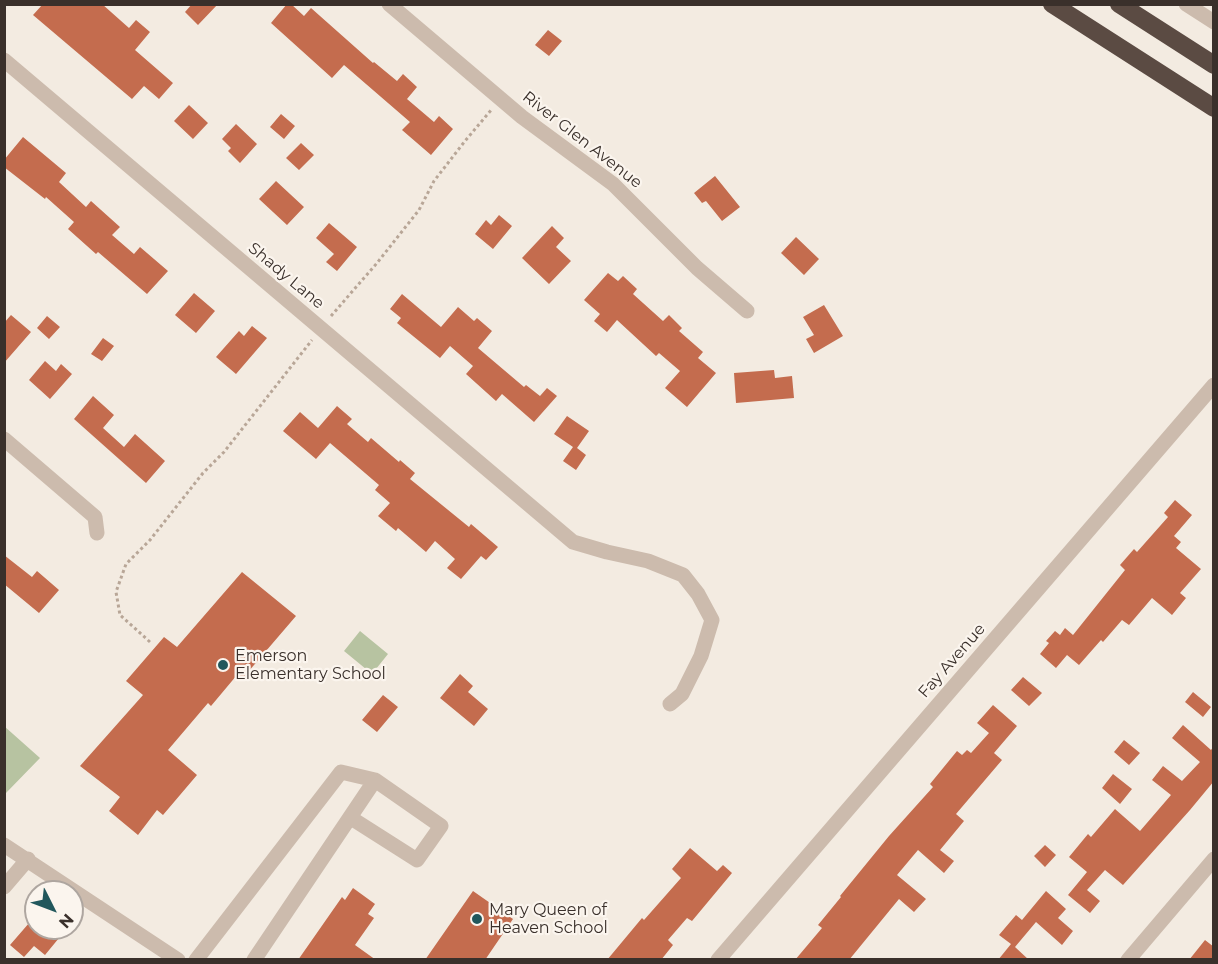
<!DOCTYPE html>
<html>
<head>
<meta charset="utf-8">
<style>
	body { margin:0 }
	#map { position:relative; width:1218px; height:964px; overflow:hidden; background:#f3ebe1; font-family:Montserrat,sans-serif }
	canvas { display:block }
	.frame { position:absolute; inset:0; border:6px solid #3a302b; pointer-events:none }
	.north { position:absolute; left:24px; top:880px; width:60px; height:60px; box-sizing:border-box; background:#fbf5ee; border:2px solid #aea6a0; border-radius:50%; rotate:132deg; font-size:16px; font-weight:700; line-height:24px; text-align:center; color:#3a302b }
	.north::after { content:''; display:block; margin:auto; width:21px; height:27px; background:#21575c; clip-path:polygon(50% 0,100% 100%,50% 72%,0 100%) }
</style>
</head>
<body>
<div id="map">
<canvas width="1218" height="964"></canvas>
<div class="frame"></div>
<div class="north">N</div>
</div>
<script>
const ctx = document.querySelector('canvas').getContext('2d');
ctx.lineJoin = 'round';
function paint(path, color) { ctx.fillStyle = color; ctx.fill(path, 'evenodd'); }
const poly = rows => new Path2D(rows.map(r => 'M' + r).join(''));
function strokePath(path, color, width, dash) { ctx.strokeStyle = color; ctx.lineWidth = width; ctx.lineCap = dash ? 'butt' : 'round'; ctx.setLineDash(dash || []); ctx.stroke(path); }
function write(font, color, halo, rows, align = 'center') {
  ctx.font = font + ' Montserrat,sans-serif'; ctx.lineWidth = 4.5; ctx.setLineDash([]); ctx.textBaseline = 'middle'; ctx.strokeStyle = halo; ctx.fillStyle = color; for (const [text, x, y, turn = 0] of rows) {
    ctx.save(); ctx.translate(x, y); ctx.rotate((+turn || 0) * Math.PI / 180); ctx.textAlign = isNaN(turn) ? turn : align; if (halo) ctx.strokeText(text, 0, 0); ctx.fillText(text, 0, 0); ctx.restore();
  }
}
paint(poly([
	[360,631,388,654,372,674,344,651],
	[4,726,40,758,6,793,4,792]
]), '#b7c3a1');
paint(poly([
	[43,4,102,4,129,28,136,20,150,32,135,50,173,83,159,99,144,86,132,99,33,15],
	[192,4,218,4,198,25,185,12],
	[287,4,291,4,304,16,311,8,373,63,374,62,397,81,403,74,417,87,407,99,434,122,439,116,453,129,431,155,402,130,410,122,344,65,332,78,271,23],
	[548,30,562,41,549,56,535,45],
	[189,105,208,123,193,139,174,121],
	[281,114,295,126,284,139,270,127],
	[236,124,257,144,240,163,228,151,231,148,222,139],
	[23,137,66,173,59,182,86,207,91,201,120,227,112,235,134,254,140,247,168,271,147,294,98,252,96,254,68,229,74,222,46,197,45,199,4,167,4,160],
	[301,143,314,155,299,170,286,158],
	[715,176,740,207,722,221,706,201,702,203,694,193],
	[276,181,304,207,287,225,259,199],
	[499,215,512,226,493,249,475,234,486,220,491,225],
	[329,223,357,247,337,271,326,262,334,254,316,238],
	[552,226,564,238,556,247,571,261,549,284,522,258],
	[796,237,819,259,804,275,781,253],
	[608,273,618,281,623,276,637,289,633,294,663,321,669,315,682,328,679,331,703,352,698,358,716,373,687,407,665,388,680,371,659,353,656,356,617,320,607,332,594,321,600,314,584,300],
	[194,293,215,311,196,333,175,315],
	[402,294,441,327,458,307,474,321,477,318,492,331,478,348,524,387,526,385,540,396,547,388,557,396,534,422,502,394,496,401,466,374,473,366,450,346,440,358,397,323,401,318,390,309],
	[824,305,843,336,814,353,806,339,814,335,803,317],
	[11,315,31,332,4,363,4,323],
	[47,316,60,327,49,339,37,328],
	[252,326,267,338,236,374,216,357,239,331,244,336],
	[103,338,114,346,102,361,91,354],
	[45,361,56,371,61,364,72,374,50,399,29,380],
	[774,370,775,378,792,376,794,398,736,403,734,373],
	[93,396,114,415,103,428,124,447,135,434,165,461,146,483,74,419],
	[337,406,352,419,347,424,368,442,371,438,399,462,400,460,415,473,410,479,469,527,471,524,498,547,486,560,481,556,461,579,447,568,455,559,435,541,426,552,398,528,396,531,378,516,390,503,375,490,379,485,330,443,316,459,283,431,300,412,318,428],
	[567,416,589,431,577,448,586,455,576,470,563,461,573,447,554,434],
	[1175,500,1192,515,1174,536,1181,542,1176,548,1201,569,1180,593,1186,598,1172,615,1152,598,1129,625,1122,620,1103,642,1101,640,1079,665,1067,655,1056,668,1040,654,1049,643,1046,641,1055,631,1060,635,1065,628,1073,635,1125,570,1120,565,1134,549,1137,552,1168,517,1164,513],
	[4,555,32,577,37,571,59,590,39,613,4,584],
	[242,572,296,616,242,679,237,675,211,706,208,703,168,750,197,775,163,815,157,810,138,835,109,811,120,797,80,766,143,695,126,681,164,637,177,647],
	[460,674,473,686,468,692,488,709,474,726,440,698],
	[1023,677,1042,693,1029,706,1011,690],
	[1193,692,1211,707,1203,717,1185,702],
	[383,695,398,707,377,732,362,720],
	[993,705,1017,726,994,753,1002,760,956,814,964,821,940,850,954,861,944,873,918,850,897,875,926,899,914,912,899,899,849,960,795,960,822,928,818,925,841,897,840,896,889,836,933,787,930,784,957,751,962,755,967,750,971,753,989,733,977,723],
	[1183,725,1211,750,1214,746,1214,781,1190,810,1123,885,1105,870,1087,890,1100,901,1090,913,1068,895,1087,872,1069,857,1088,834,1091,837,1115,809,1140,831,1171,795,1152,780,1163,766,1182,781,1200,762,1172,738],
	[1124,740,1140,753,1129,765,1114,752],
	[1113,774,1132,789,1120,804,1102,788],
	[1045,845,1056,855,1045,867,1034,856],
	[690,848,717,871,723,865,732,873,692,921,687,918,668,940,673,945,661,960,607,960,642,918,644,920,681,878,672,869],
	[353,888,375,904,368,914,374,918,355,945,376,960,298,960,342,897,345,900],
	[473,891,513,919,485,960,425,960],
	[1046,891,1066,909,1058,918,1073,931,1062,945,1036,922,1015,947,1029,960,998,960,1011,944,999,935,1016,915,1022,920],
	[36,915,36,928,47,928,59,938,45,955,34,946,24,957,10,945],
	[1205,940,1214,947,1214,960,1189,960]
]), '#c46c4e');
strokePath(poly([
	[331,316,377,263,419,210,434,181,465,141,492,109],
	[150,642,120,615,116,592,126,564,150,540,203,473,224,452,312,340]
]), '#b8a697', 3, [3, 3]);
strokePath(poly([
	[389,4,522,117,613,184,697,268,747,311],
	[1186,4,1214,22],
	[4,60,573,542,607,552,648,561,683,575,698,594,712,620,701,656,682,694,670,704],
	[4,439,95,517,97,533],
	[4,845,178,960],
	[4,887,28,859],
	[196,960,341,772,375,780,441,826,417,860,351,818],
	[254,960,375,780],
	[718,960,1214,385],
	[1128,960,1214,859]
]), '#ccbbad', 15);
strokePath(poly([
	[1052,4,1214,108],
	[1119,4,1214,65]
]), '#5b4b43', 18);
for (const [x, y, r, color] of [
	[223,665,6,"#21575c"],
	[477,919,6,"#21575c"]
]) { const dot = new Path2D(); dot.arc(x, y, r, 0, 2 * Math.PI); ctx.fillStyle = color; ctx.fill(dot); strokePath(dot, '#fbf5ee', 2); }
write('16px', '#3a302b', '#fbf5ee', [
	["River Glen Avenue",582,140,38],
	["Shady Lane",286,276,40],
	["Fay Avenue",952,661,-49]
]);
write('16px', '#3a302b', '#fbf5ee', [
	["Emerson",235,656],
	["Elementary School",235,674],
	["Mary Queen of",489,910],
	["Heaven School",489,928]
], 'left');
</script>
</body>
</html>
